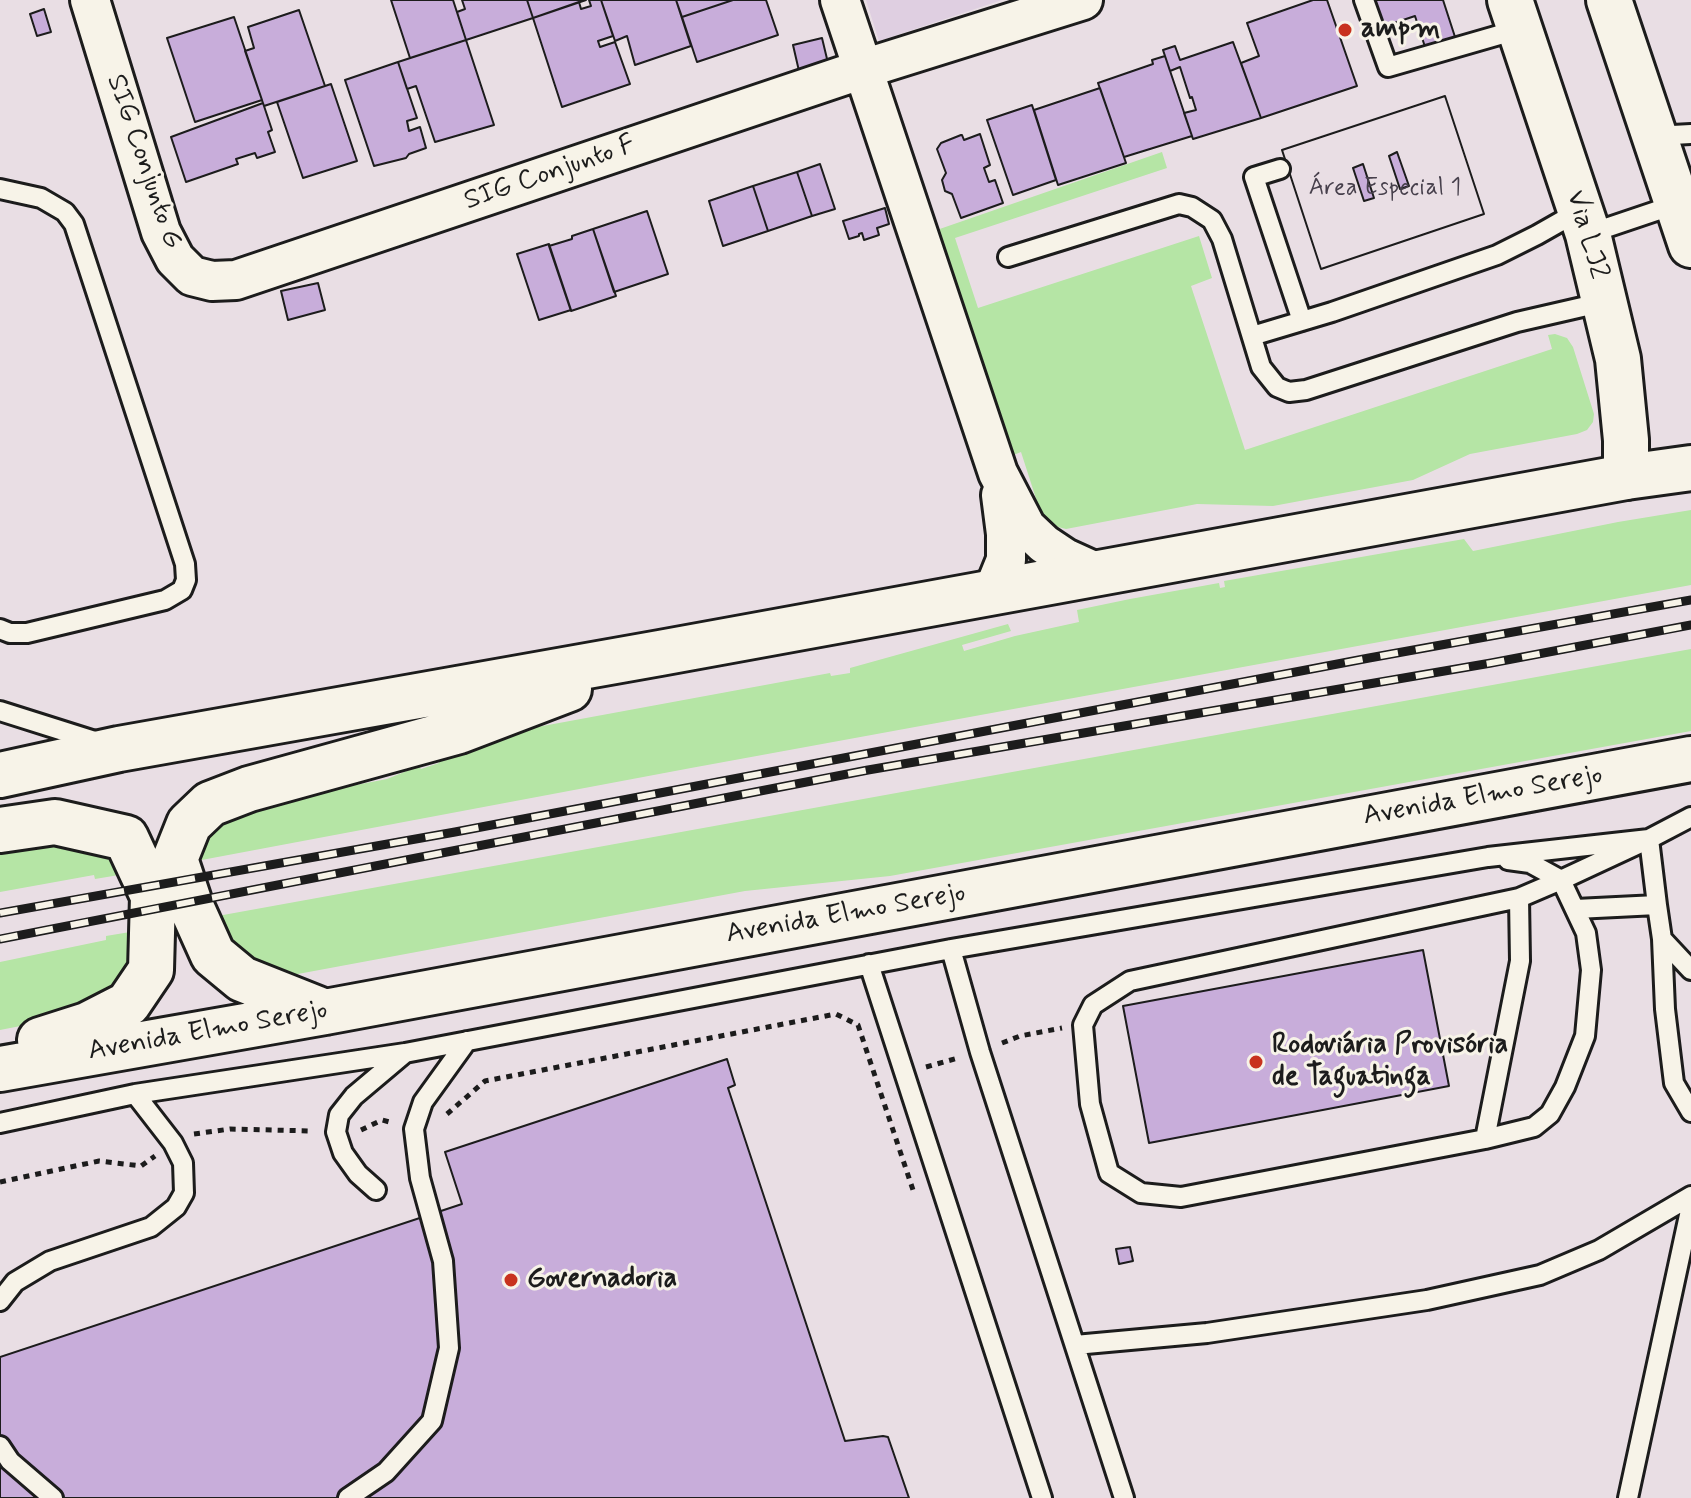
<!DOCTYPE html>
<html>
<head>
<meta charset="utf-8">
<style>
	body { margin:0 }
	canvas { display:block; background:#e9dee4 }
</style>
</head>
<body>
<canvas width="1691" height="1498"></canvas>
<script>
const ctx = document.querySelector('canvas').getContext('2d');
ctx.lineJoin = 'round';
function paint(path, color) { ctx.fillStyle = color; ctx.fill(path, 'evenodd'); }
const poly = rows => new Path2D(rows.map(r => 'M' + r).join(''));
function strokePath(path, color, width, dash) { ctx.strokeStyle = color; ctx.lineWidth = width; ctx.lineCap = dash ? 'butt' : 'round'; ctx.setLineDash(dash || []); ctx.stroke(path); }
function write(font, color, halo, rows, align = 'center') {
  ctx.font = font + ' Mynerve,sans-serif'; ctx.lineWidth = 6; ctx.setLineDash([]); ctx.textBaseline = 'middle'; ctx.strokeStyle = halo; ctx.fillStyle = color; for (const [text, x, y, turn = 0] of rows) {
    ctx.save(); ctx.translate(x, y); ctx.rotate((+turn || 0) * Math.PI / 180); ctx.textAlign = isNaN(turn) ? turn : align; if (halo) ctx.strokeText(text, 0, 0); ctx.fillText(text, 0, 0); ctx.restore();
  }
}
paint(poly([
	[866,0,1002,0,879,41]
]), '#dfcfe1');
paint(poly([
	[1162,152,1167,168,955,238,978,308,1199,236,1212,278,1191,286,1245,450,1552,349,1548,335,1555,334,1567,338,1573,347,1594,414,1593,422,1587,430,1577,434,1470,454,1413,480,1273,506,1197,504,1066,529,1058,527,1047,522,1041,514,1021,452,1006,458,931,232],
	[1691,510,1691,585,691,768,191,862,195,832,231,809,387,779,419,766,421,769,439,763,438,758,521,730,830,673,831,676,850,673,850,668,1008,624,1011,631,962,645,964,651,1015,636,1079,622,1077,610,1130,599,1219,583,1220,588,1225,587,1224,581,1464,539,1473,551,1618,522],
	[1691,649,1691,731,890,876,745,891,287,976,257,977,201,919],
	[75,838,101,839,125,874,95,879,94,875,0,892,0,851],
	[136,931,134,972,92,1012,0,1030,0,962,106,940,106,936]
]), '#b5e5a5');
const building = poly([
	[391,0,453,0,466,40,410,58,391,0],
	[462,0,527,0,533,18,466,40,457,12,465,9,462,0],
	[527,0,586,0,533,18,527,0],
	[589,0,601,0,613,36,598,41,600,47,615,42,630,84,562,107,533,18,579,2,581,9,591,6,589,0],
	[601,0,676,0,691,46,635,65,627,36,615,41,601,0],
	[676,0,733,0,682,17,676,0],
	[733,0,766,0,778,35,697,62,682,17,733,0],
	[1313,0,1327,0,1357,86,1261,118,1241,63,1259,56,1247,23,1313,0],
	[1369,0,1443,0,1456,40,1426,50,1415,16,1379,28,1369,0],
	[44,9,51,32,37,36,30,14,44,9],
	[299,10,325,86,264,106,245,51,254,48,248,27,299,10],
	[234,17,262,100,195,122,167,38,234,17],
	[822,38,828,63,799,71,793,45,822,38],
	[466,40,494,125,435,142,416,86,407,89,398,62,466,40],
	[1233,42,1261,118,1193,139,1184,113,1196,110,1192,97,1190,98,1180,67,1170,71,1163,50,1175,46,1180,60,1233,42],
	[1165,56,1192,136,1124,157,1098,83,1153,64,1152,60,1165,56],
	[398,62,417,118,407,121,409,131,420,127,426,148,409,154,406,158,374,166,345,80,398,62],
	[331,84,357,161,303,178,277,102,331,84],
	[1100,88,1126,163,1058,185,1034,110,1100,88],
	[1445,96,1484,214,1321,269,1282,150,1445,96],
	[1397,152,1409,186,1400,189,1389,156,1397,152],
	[1363,164,1374,198,1364,201,1353,168,1363,164],
	[1445,96,1484,214,1321,269,1282,150,1445,96],
	[263,103,272,130,268,132,275,152,257,158,255,153,236,159,238,164,186,182,171,137,263,103],
	[1032,105,1056,180,1013,195,987,120,1032,105],
	[980,134,990,165,984,168,989,182,995,180,1003,203,961,218,952,194,945,191,942,180,946,173,937,149,941,143,961,135,962,135,964,140,980,134],
	[820,164,835,209,812,216,797,172,820,164],
	[797,172,812,216,768,231,753,186,797,172],
	[753,186,768,231,723,246,709,201,753,186],
	[885,208,889,224,877,228,879,235,864,240,862,233,859,234,859,236,849,239,843,221,885,208],
	[647,211,668,274,614,292,593,229,647,211],
	[593,229,616,296,571,311,549,246,572,239,572,236,593,229],
	[549,244,571,310,539,320,517,254,549,244],
	[318,283,325,310,288,320,281,291,318,283],
	[1423,950,1449,1086,1149,1143,1123,1006,1423,950],
	[727,1059,735,1085,728,1088,845,1441,883,1436,888,1437,909,1498,0,1498,0,1357,462,1204,445,1152,727,1059],
	[1130,1247,1133,1261,1119,1264,1116,1249,1130,1247]
]);
paint(building, '#c8adda');
strokePath(building, '#1c1c1c', 2);
const service = poly([
	[1364,0,1388,67,1520,29],
	[1654,136,1691,134],
	[1280,169,1254,177,1302,321],
	[0,189,41,198,65,212,74,224,185,564,186,580,182,590,165,600,27,633,10,633,0,629],
	[1588,234,1677,204],
	[1008,257,1179,204,1192,207,1212,220,1222,239,1261,367,1277,387,1289,392,1306,390,1517,322,1604,302],
	[1252,336,1332,312,1497,255,1537,235,1581,210],
	[0,711,98,742],
	[1508,860,1530,863,1561,880,1586,933,1591,970,1585,1036,1565,1087,1550,1114,1534,1127,1485,1139,1181,1197,1141,1193,1109,1173,1090,1104,1083,1025,1093,1005,1130,981,1519,898,1561,880,1649,839,1657,905],
	[1576,909,1657,905,1662,939,1665,1009,1674,1083,1691,1112],
	[1662,939,1691,970],
	[951,949,980,1052,1124,1498],
	[869,964,1042,1498],
	[0,1123,135,1094,405,1053,951,949,1488,857,1649,839,1691,817],
	[1485,1139,1520,961,1519,898],
	[376,1190,358,1174,343,1153,336,1132,339,1115,354,1096,405,1053],
	[0,1301,15,1282,50,1261,151,1227,176,1207,184,1193,183,1163,173,1143,135,1094],
	[1075,1345,1207,1333,1427,1300,1540,1275,1599,1250,1691,1196],
	[0,1446,10,1461,53,1498],
	[348,1498,386,1472,432,1421,449,1348,443,1261,420,1178,414,1129,423,1102,467,1041],
	[1628,1498,1691,1206]
]);
const minor = poly([
	[90,0,161,232,175,259,192,276,212,281,236,280,863,69,1083,0],
	[840,0,998,473,1026,527,1044,544,1065,558,1098,573],
	[993,592,1006,560,1006,534,1001,495]
]);
const secondary = poly([
	[1510,0,1588,234,1618,359,1626,440,1626,477],
	[1609,0,1691,245]
]);
const primary = poly([
	[0,775,119,749,660,653,1626,477,1691,468],
	[0,830,55,822,126,838,153,896,151,970,128,1004,87,1025,40,1040],
	[325,1012,242,979,213,955,190,904,175,859,189,824,210,804,249,789,459,731,569,689],
	[0,1069,325,1012,1691,759]
]);
strokePath(service, '#1c1c1c', 24);
strokePath(minor, '#1c1c1c', 44);
strokePath(secondary, '#1c1c1c', 50);
strokePath(primary, '#1c1c1c', 50);
strokePath(poly([
	[1002,1043,1020,1036,1062,1028],
	[926,1067,958,1058],
	[447,1114,485,1081,836,1014,858,1025,914,1193],
	[361,1130,382,1120,393,1123],
	[194,1134,230,1129,312,1131],
	[0,1182,99,1161,141,1166,155,1156]
]), '#1c1c1c', 5, [6, 6]);
strokePath(service, '#f7f3e8', 18);
strokePath(minor, '#f7f3e8', 38);
strokePath(secondary, '#f7f3e8', 44);
strokePath(primary, '#f7f3e8', 44);
const rail = poly([
	[0,913,455,832,1369,658,1691,600],
	[0,939,868,770,1491,663,1691,625]
]);
strokePath(rail, '#1c1c1c', 9);
strokePath(rail, '#f7f3e8', 6, [18]);
for (const [x, y, r, color] of [
	[1345,30,8,"#c8321e"],
	[1256,1062,8,"#c8321e"],
	[511,1280,8,"#c8321e"]
]) { const dot = new Path2D(); dot.arc(x, y, r, 0, 2 * Math.PI); ctx.fillStyle = color; ctx.fill(dot); strokePath(dot, '#f7f3e8', 3); }
write('24px', '#47404c', null, [
	["Área Especial 1",1385,189]
]);
write('bold 28px', '#1c1c1c', '#f7f3e8', [
	["ampm",1361,30],
	["Rodoviária Provisória",1272,1046],
	["de Taguatinga",1272,1078],
	["Governadoria",527,1280]
], 'left');
write('28px', '#1c1c1c', '#f7f3e8', [
	["SIG Conjunto G",143,162,71],
	["SIG Conjunto F",550,174,-19],
	["Via LJ2",1586,235,74],
	["Avenida Elmo Serejo",1483,797,-10],
	["Avenida Elmo Serejo",846,915,-10],
	["Avenida Elmo Serejo",208,1032,-10]
]);
</script>
</body>
</html>
